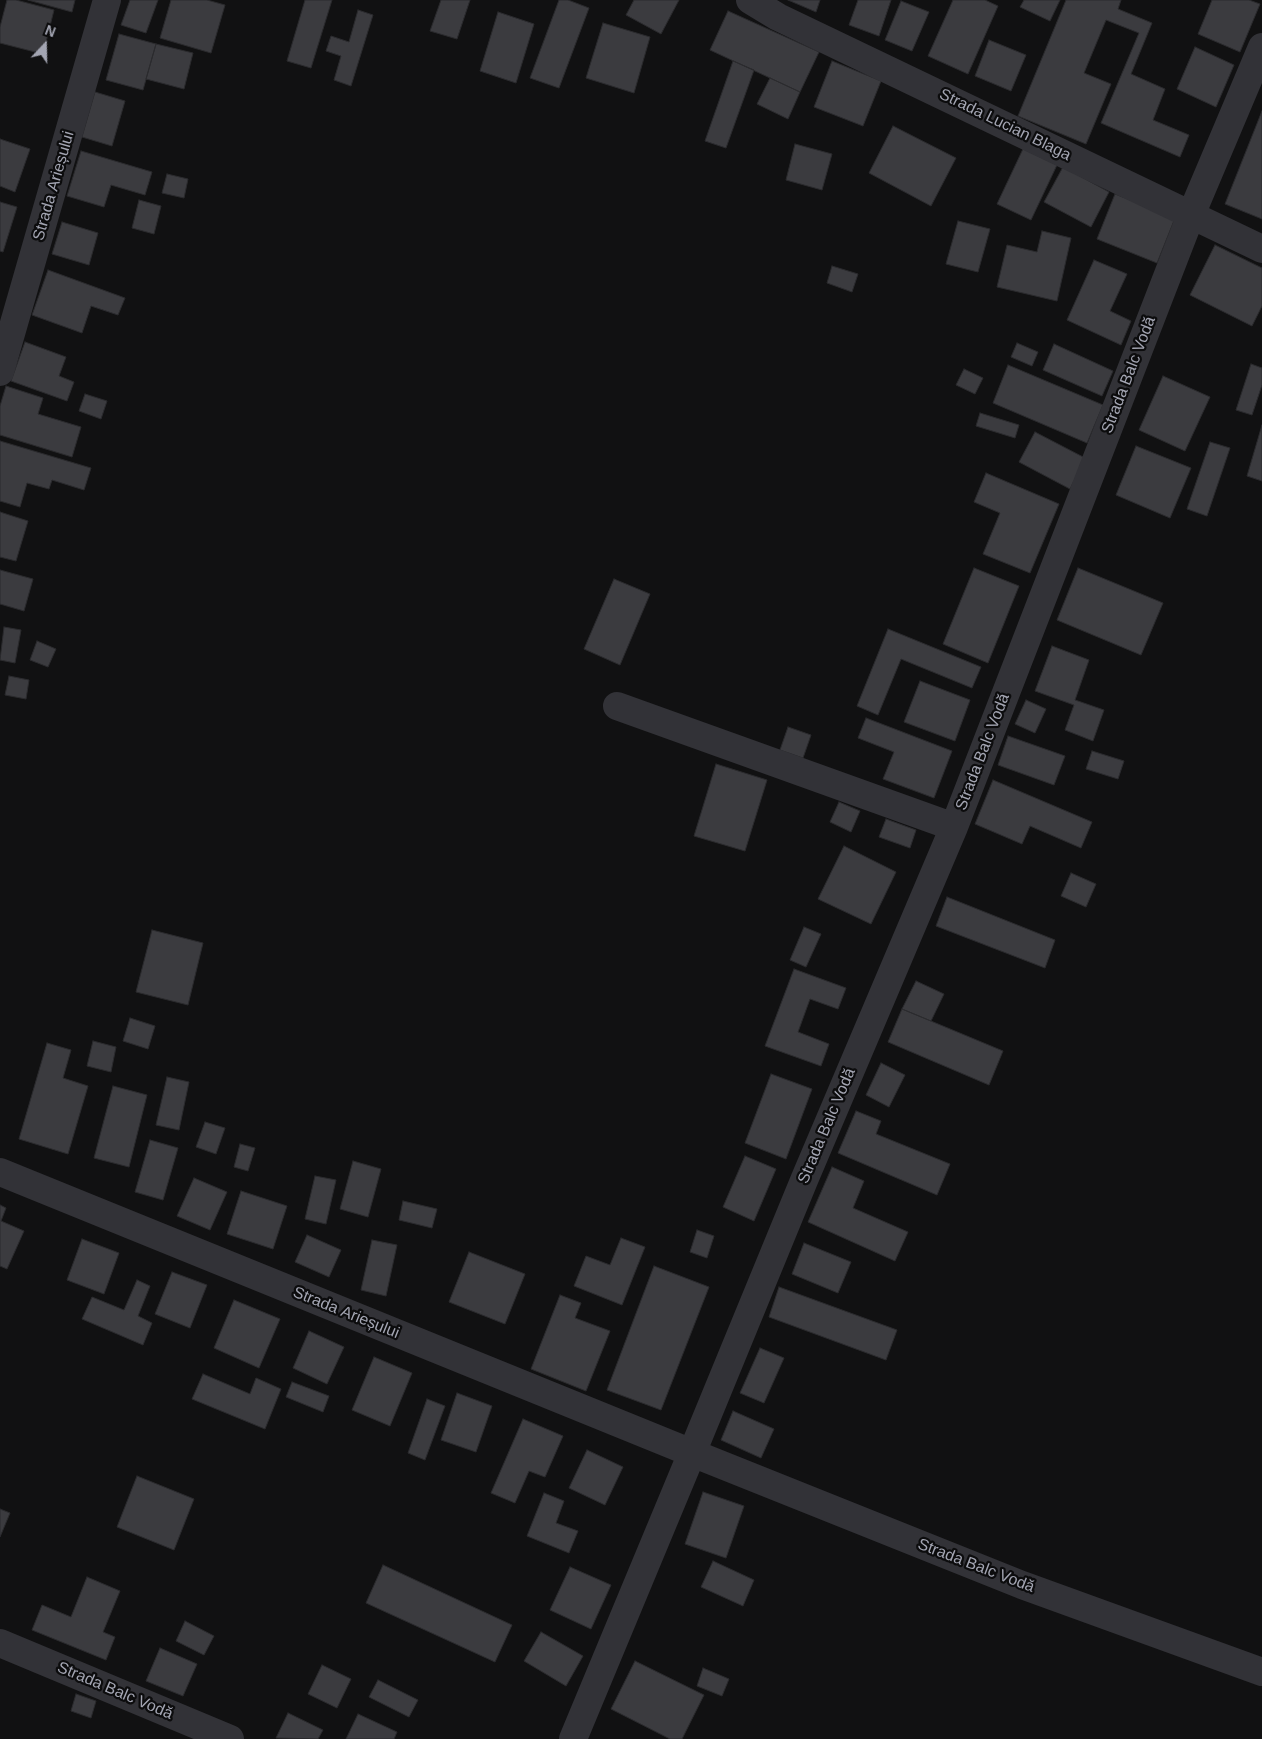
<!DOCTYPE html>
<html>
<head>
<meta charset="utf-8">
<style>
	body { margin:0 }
	#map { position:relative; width:1262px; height:1739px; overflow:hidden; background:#111112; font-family:Arial,sans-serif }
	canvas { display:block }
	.north { position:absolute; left:20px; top:20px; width:50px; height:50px; -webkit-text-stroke:4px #0c0c0d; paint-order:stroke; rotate:21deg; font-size:14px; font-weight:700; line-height:20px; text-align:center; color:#a3a5b2 }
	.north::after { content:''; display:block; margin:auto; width:18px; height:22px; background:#a3a5b2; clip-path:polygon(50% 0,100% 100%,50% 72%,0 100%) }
</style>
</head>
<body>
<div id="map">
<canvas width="1262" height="1739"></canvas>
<div class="north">N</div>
</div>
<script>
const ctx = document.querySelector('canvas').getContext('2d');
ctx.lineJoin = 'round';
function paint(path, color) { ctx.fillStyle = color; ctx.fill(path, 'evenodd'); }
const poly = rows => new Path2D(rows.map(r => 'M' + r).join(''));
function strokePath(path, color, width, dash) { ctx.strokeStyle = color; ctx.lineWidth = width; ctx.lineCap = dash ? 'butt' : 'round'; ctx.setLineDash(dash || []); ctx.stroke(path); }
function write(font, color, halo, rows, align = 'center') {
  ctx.font = font + ' Arial,sans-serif'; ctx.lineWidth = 4.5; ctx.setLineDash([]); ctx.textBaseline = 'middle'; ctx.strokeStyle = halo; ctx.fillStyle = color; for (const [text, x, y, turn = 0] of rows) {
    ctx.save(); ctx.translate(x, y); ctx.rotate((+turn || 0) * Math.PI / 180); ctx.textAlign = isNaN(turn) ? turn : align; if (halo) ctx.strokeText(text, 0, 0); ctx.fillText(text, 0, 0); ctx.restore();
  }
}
const building = poly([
	[7,0,16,0,54,10,43,54,0,43,0,27,7,0],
	[28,0,75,0,72,12,28,0],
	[130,0,158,0,146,33,121,25,130,0],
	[171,0,207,0,225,5,211,53,160,38,171,0],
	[305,0,332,0,311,68,287,61,305,0],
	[441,0,470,0,457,39,430,31,441,0],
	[559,0,568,0,589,8,559,88,530,78,559,0],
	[634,0,679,0,661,34,626,15,634,0],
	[788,0,820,0,816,12,788,0],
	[858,0,891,0,879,36,849,25,858,0],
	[953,0,985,0,998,6,968,74,928,56,953,0],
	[1024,0,1060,0,1050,21,1020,7,1024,0],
	[1066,0,1121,0,1118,9,1152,23,1131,74,1165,89,1153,120,1189,135,1180,157,1101,123,1139,33,1106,20,1084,73,1111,84,1086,144,1018,116,1066,0],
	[1212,0,1249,0,1260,4,1240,52,1198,34,1212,0],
	[901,1,929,12,912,51,885,40,901,1],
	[358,10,373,15,351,86,334,80,341,56,326,51,331,36,349,42,358,10],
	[728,11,819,52,800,92,710,50,728,11],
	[498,12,534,24,516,83,480,71,498,12],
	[603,23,650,37,634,93,586,78,603,23],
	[119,34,156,44,143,90,106,80,119,34],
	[989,40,1026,55,1011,91,975,76,989,40],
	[156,44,193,53,184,89,146,79,156,44],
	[1195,47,1234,65,1216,107,1177,89,1195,47],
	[733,61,754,70,726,148,705,141,733,61],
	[832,61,881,81,863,126,814,107,832,61],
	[770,78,800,92,788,119,757,104,770,78],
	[95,92,125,101,112,146,82,137,95,92],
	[1262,111,1262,219,1225,204,1262,111],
	[893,126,956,158,931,206,869,173,893,126],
	[0,139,30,149,15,192,0,186,0,139],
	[795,144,832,154,822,190,786,180,795,144],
	[1023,149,1057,165,1031,220,997,204,1023,149],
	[81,151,152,172,145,195,111,185,104,207,67,196,81,151],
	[1063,167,1109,192,1091,227,1044,202,1063,167],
	[167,174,188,179,184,198,162,193,167,174],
	[1115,194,1175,218,1157,263,1097,239,1115,194],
	[139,200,161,206,154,234,132,228,139,200],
	[0,202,17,207,3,252,0,251,0,202],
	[958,221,990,229,978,272,946,264,958,221],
	[62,222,98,233,89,265,52,254,62,222],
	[1042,231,1071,238,1057,301,997,287,1007,245,1037,252,1042,231],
	[1215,245,1262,268,1262,306,1252,326,1190,295,1215,245],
	[1094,260,1127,274,1110,311,1131,321,1121,345,1067,320,1094,260],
	[832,266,858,274,852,292,827,283,832,266],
	[48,270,125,298,118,315,91,306,82,333,32,315,48,270],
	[25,342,66,357,59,376,74,382,67,401,11,381,25,342],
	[1017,343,1038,352,1032,366,1011,357,1017,343],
	[1054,344,1113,371,1102,396,1043,370,1054,344],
	[1251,364,1262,368,1262,385,1252,415,1236,410,1251,364],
	[1008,365,1103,405,1087,443,993,403,1008,365],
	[964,369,983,378,975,394,956,385,964,369],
	[1163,376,1210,397,1185,451,1139,430,1163,376],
	[6,386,43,398,38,414,81,427,72,457,0,435,0,406,6,386],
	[85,394,107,401,101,419,79,411,85,394],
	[980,413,1019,425,1015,438,976,426,980,413],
	[1262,425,1262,481,1247,476,1262,425],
	[1035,432,1085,458,1070,489,1019,462,1035,432],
	[0,441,91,468,84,490,52,480,49,489,27,483,20,507,0,501,0,441],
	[1210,442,1230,448,1207,516,1187,509,1210,442],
	[1136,446,1191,468,1170,518,1116,495,1136,446],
	[986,473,1059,504,1030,573,983,554,1000,513,974,502,986,473],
	[0,512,28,521,16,561,0,557,0,512],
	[974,568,1019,586,988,663,943,644,974,568],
	[1078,568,1163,603,1141,655,1057,620,1078,568],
	[0,570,33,579,24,611,0,604,0,570],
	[614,579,650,594,620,665,584,649,614,579],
	[4,627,21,630,15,663,0,660,4,627],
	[888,629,981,667,972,688,901,659,878,715,857,706,888,629],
	[37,641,56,649,48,667,30,660,37,641],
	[1052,646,1089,660,1075,700,1104,710,1093,741,1065,730,1074,705,1035,691,1052,646],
	[9,676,29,680,26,699,5,695,9,676],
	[920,681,970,700,955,741,904,722,920,681],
	[1026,700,1046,709,1035,733,1015,724,1026,700],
	[866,718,952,751,934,798,883,779,894,752,858,738,866,718],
	[788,727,811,735,803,758,780,750,788,727],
	[1008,736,1065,756,1054,785,998,765,1008,736],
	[1092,751,1124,761,1118,779,1086,769,1092,751],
	[716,764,767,780,745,851,694,836,716,764],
	[993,780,1092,822,1081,848,1030,826,1022,844,975,824,993,780],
	[839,802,860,811,851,832,830,822,839,802],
	[886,819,916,830,910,848,879,837,886,819],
	[844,846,896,872,871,924,818,899,844,846],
	[1071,873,1096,884,1086,907,1061,896,1071,873],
	[947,897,1055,940,1045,968,936,926,947,897],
	[804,927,821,934,806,967,790,960,804,927],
	[152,930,203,943,188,1005,136,992,152,930],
	[794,969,846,988,838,1009,810,999,798,1032,829,1044,821,1066,765,1046,794,969],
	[916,981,944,994,931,1021,902,1009,916,981],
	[902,1009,1003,1051,989,1085,888,1042,902,1009],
	[130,1018,155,1026,148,1049,123,1041,130,1018],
	[93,1041,116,1047,111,1072,87,1066,93,1041],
	[47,1043,71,1050,63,1078,88,1086,68,1154,19,1139,47,1043],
	[881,1063,905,1075,889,1107,866,1095,881,1063],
	[771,1074,812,1089,786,1159,745,1143,771,1074],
	[167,1077,189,1082,179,1130,156,1125,167,1077],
	[113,1086,147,1095,129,1167,94,1158,113,1086],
	[856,1111,881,1121,876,1134,950,1164,937,1195,838,1153,856,1111],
	[205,1122,225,1128,216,1154,196,1147,205,1122],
	[150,1140,178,1148,163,1200,135,1192,150,1140],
	[240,1144,255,1148,248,1171,234,1167,240,1144],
	[745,1156,776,1169,754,1221,723,1207,745,1156],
	[353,1161,381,1169,368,1217,340,1209,353,1161],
	[832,1167,864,1181,853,1208,908,1232,895,1261,808,1222,832,1167],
	[315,1176,336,1180,326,1224,305,1219,315,1176],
	[194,1178,227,1192,210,1230,177,1216,194,1178],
	[241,1191,287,1206,273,1249,227,1234,241,1191],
	[403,1201,437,1209,432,1228,399,1220,403,1201],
	[0,1205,6,1208,1,1221,24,1231,7,1269,0,1266,0,1205],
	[697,1230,714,1236,707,1258,690,1252,697,1230],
	[307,1235,341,1250,329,1277,295,1262,307,1235],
	[621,1238,645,1247,622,1305,574,1286,586,1256,610,1265,621,1238],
	[82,1239,119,1253,104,1294,67,1280,82,1239],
	[372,1240,397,1245,386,1296,361,1290,372,1240],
	[804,1243,851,1262,838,1293,792,1274,804,1243],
	[469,1252,525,1274,505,1324,449,1302,469,1252],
	[654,1266,709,1287,661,1410,607,1390,654,1266],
	[172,1272,207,1285,190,1328,155,1314,172,1272],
	[137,1280,150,1286,138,1316,152,1323,143,1345,82,1319,92,1297,124,1310,137,1280],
	[779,1287,897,1330,886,1360,769,1317,779,1287],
	[560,1295,581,1303,575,1318,610,1331,586,1391,531,1369,560,1295],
	[234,1300,280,1319,259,1368,214,1348,234,1300],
	[309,1331,344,1347,327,1384,293,1368,309,1331],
	[760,1348,784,1358,764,1403,740,1393,760,1348],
	[374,1357,412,1373,390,1426,352,1410,374,1357],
	[203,1374,250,1394,256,1378,281,1389,265,1429,192,1399,203,1374],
	[292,1382,329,1396,323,1412,286,1397,292,1382],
	[457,1393,492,1406,476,1452,441,1440,457,1393],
	[427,1399,445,1406,425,1460,408,1453,427,1399],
	[733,1411,774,1429,761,1458,721,1440,733,1411],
	[523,1419,563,1436,545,1477,529,1471,515,1503,491,1493,523,1419],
	[587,1450,623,1467,605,1505,569,1488,587,1450],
	[137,1476,194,1499,174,1550,117,1527,137,1476],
	[703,1492,744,1506,726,1558,685,1544,703,1492],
	[544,1493,564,1501,556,1523,578,1531,569,1553,527,1536,544,1493],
	[0,1509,10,1513,0,1537,0,1509],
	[713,1561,754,1580,743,1606,701,1587,713,1561],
	[383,1565,512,1625,495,1662,366,1603,383,1565],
	[570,1567,611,1585,591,1629,550,1610,570,1567],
	[87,1577,120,1591,103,1632,115,1637,106,1660,32,1630,42,1605,71,1617,87,1577],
	[185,1621,214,1636,204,1655,176,1641,185,1621],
	[541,1632,583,1656,566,1686,524,1661,541,1632],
	[160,1648,197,1664,183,1696,146,1681,160,1648],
	[635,1661,704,1695,682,1739,670,1739,611,1709,635,1661],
	[322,1665,351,1679,337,1708,308,1694,322,1665],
	[703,1668,729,1679,722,1696,697,1686,703,1668],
	[378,1680,418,1700,409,1717,369,1697,378,1680],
	[76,1694,96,1701,91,1718,71,1711,76,1694],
	[288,1713,323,1730,318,1739,276,1738,288,1713],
	[358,1714,397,1732,394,1739,346,1739,358,1714]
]);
paint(building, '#3b3b3f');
strokePath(building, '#2b2b2e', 1);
strokePath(poly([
	[750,0,778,17,1262,249],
	[0,372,107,0],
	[617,706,954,827],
	[0,1172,692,1453,1022,1585,1262,1672],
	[0,1643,230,1739],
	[573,1739,692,1453,805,1178,954,827,1191,215,1262,47]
]), '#323237', 28);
write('16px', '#a3a5b2', '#0c0c0d', [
	["Strada Lucian Blaga",1005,125,26],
	["Strada Arieșului",54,186,-74],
	["Strada Balc Vodă",1129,375,-69],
	["Strada Balc Vodă",983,752,-69],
	["Strada Balc Vodă",827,1126,-67],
	["Strada Arieșului",346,1313,22],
	["Strada Balc Vodă",976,1566,21],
	["Strada Balc Vodă",115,1691,23]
]);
</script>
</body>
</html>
